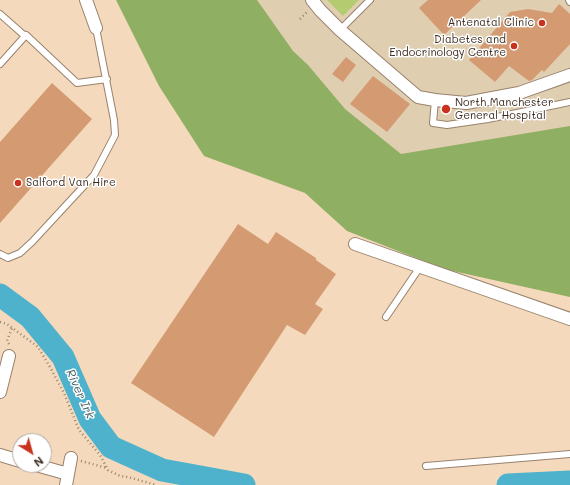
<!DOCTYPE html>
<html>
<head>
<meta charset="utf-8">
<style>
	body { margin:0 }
	#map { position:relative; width:570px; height:485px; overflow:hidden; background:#f4d9bc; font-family:Mali,sans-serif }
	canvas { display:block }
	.north { position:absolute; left:12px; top:433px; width:40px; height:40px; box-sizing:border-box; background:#fff; border:1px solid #b1aaa5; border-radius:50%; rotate:143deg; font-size:11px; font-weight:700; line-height:16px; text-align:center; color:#3b2a1e }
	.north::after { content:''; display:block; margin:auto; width:14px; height:18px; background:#c8321e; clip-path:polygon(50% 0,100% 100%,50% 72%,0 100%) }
</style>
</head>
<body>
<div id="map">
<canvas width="570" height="485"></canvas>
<div class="north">N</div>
</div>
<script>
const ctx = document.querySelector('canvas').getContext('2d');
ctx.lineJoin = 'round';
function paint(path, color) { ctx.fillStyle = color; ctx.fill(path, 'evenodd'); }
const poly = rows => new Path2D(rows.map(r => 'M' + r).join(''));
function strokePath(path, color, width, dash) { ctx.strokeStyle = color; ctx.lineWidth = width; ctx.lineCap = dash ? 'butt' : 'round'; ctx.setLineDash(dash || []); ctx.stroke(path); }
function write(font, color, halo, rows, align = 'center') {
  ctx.font = font + ' Mali,sans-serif'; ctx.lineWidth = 3; ctx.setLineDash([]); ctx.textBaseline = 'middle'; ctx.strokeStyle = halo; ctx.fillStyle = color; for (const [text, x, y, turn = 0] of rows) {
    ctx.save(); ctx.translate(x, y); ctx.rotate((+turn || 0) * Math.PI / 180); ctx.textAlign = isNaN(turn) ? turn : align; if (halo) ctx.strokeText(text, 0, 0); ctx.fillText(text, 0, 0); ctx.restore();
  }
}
paint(poly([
	[229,0,570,0,570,151,400,180]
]), '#e0ceb1');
paint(poly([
	[327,0,359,0,343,16]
]), '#b4cb70');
paint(poly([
	[116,0,257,0,293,51,308,65,345,109,401,154,570,126,570,297,444,269,347,231,305,193,204,156,159,86]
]), '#8faf62');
strokePath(poly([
	[0,295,30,317,63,357,90,419,111,447,162,470,244,485],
	[508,485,570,482]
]), '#4eb2cd', 23);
paint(poly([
	[428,0,481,0,444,35,419,8],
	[559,4,570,14,570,44,544,72,542,70,532,80,529,81,509,66,495,82,469,60,510,12,528,9,552,13],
	[346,57,356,65,343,82,332,74],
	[373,76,410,104,387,132,350,104],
	[52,83,92,119,0,223,0,142],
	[238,224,268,244,276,232,316,258,316,260,336,274,315,304,323,309,305,335,287,325,214,437,131,383]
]), '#d49b72');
const lane = poly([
	[569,0,570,2],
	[0,14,25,36],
	[340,30,370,0],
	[0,64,26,35,77,83,107,79],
	[435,100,433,123,447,125,488,119,570,102],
	[0,254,8,258,20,253,32,242,94,175,115,135,114,120,96,28],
	[386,317,420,267],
	[426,466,570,454]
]);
const street = poly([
	[86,0,96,28],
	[312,0,320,10,340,30,418,97,435,100,466,103,519,93,570,75],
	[355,244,570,319],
	[0,392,9,356],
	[0,455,20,461],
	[36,465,68,474],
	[66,485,71,458]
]);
strokePath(lane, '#98826d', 8);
strokePath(street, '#98826d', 14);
strokePath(poly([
	[300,19,308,11],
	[0,322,7,324,38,347,50,367,64,393,79,430,100,455,108,470,120,476,128,477,156,485],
	[9,344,7,341,12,328],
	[81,461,107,468]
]), '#98826d', 2.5, [1, 3]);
strokePath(lane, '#fff', 6);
strokePath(street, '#fff', 12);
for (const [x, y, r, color] of [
	[542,23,4,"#c8321e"],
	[514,46,4,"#c8321e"],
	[446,109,5,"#c8321e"],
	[18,183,4,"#c8321e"]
]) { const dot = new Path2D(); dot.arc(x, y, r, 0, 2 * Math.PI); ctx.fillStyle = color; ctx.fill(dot); strokePath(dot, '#fff', 1.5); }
write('11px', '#3b2a1e', '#fff', [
	["Antenatal Clinic",534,23],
	["Diabetes and",506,40],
	["Endocrinology Centre",506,53],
	["North Manchester",455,103,"left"],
	["General Hospital",455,116,"left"],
	["Salford Van Hire",26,183,"left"]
], 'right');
write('italic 12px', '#436064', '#fff', [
	["River Irk",80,394,66]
]);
</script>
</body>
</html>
